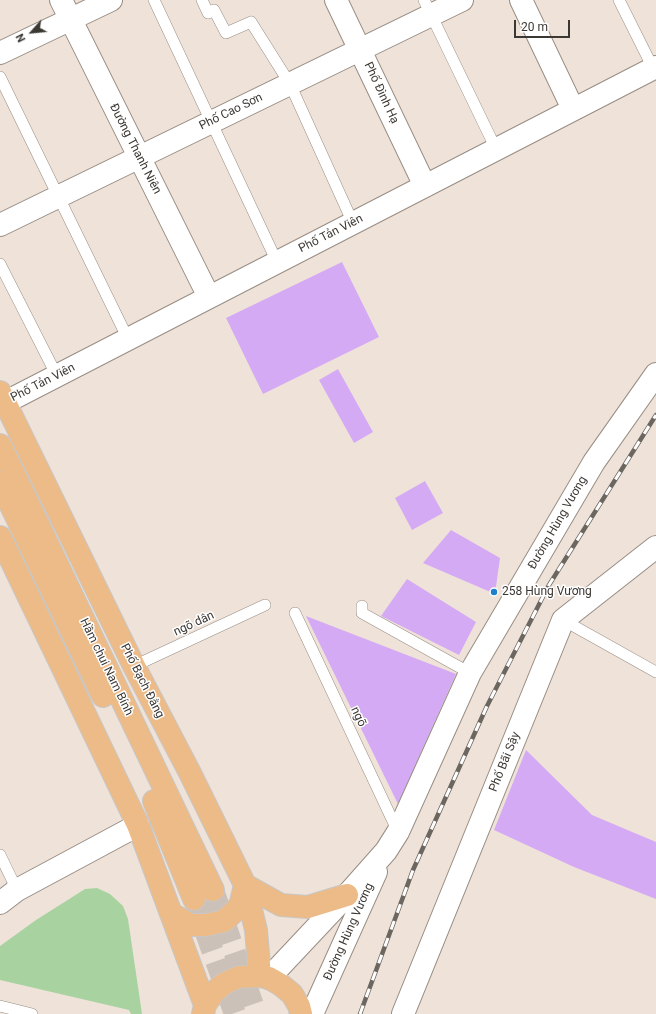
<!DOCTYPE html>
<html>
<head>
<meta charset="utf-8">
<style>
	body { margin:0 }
	#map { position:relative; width:656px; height:1014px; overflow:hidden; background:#efe3d9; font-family:Roboto,sans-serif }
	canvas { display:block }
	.north { position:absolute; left:12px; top:12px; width:40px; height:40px; -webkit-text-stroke:3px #fff; paint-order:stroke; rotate:243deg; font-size:11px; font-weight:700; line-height:16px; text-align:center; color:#3b3733 }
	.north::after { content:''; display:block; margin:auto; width:14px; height:18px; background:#3b3733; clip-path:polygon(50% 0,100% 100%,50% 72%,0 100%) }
	.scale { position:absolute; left:514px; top:20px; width:56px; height:18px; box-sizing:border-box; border:2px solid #3b3733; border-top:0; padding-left:5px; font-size:12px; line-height:14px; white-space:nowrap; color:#3b3733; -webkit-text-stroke:3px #fff; paint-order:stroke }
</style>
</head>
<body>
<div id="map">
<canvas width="656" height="1014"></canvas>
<div class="north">N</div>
<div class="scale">20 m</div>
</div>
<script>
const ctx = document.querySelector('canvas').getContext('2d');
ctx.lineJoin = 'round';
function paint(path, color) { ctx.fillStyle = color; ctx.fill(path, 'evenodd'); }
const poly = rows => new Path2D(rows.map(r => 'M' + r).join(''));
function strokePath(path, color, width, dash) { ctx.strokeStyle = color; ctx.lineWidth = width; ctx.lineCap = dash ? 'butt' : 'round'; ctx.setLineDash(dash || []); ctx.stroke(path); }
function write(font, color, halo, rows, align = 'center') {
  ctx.font = font + ' Roboto,sans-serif'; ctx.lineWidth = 3; ctx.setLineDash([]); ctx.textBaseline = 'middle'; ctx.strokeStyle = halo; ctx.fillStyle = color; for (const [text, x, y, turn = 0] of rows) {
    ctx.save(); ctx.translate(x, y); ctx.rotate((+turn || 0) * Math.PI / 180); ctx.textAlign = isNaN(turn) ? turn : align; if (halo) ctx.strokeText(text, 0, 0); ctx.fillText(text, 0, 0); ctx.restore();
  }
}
paint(poly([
	[97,888,110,894,123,906,128,919,142,1014,131,1014,129,1010,0,980,0,946,36,920,85,889]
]), '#a8d3a1');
paint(poly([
	[342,262,379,337,263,394,226,318],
	[338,369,373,432,354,443,319,380],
	[425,481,443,513,412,530,395,498],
	[451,530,500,558,495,594,423,563],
	[407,579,476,622,459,655,381,616],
	[306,616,456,674,398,804],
	[526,750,592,815,656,842,656,899,574,867,494,830]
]), '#d5aaf4');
strokePath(poly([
	[213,890,256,1014],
	[194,899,235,1014]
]), '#cbc1b8', 22, [22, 11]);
const lane = poly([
	[154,0,277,262],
	[202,0,208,13,214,10,226,33,251,22,290,84,353,223],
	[424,0,496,149],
	[619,0,653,68],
	[0,77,128,339],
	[0,264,57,376],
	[362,606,362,613,470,673],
	[295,613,398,832],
	[563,620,656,672],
	[134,666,265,605],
	[0,855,17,890],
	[0,1006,32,1014]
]);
const street = poly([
	[61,0,209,297],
	[336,0,425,186],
	[521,0,573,109],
	[0,53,111,0],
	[0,225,462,0],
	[6,402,656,67],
	[0,903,17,890,138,825]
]);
const secondary = poly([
	[269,978,347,895,386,851,398,832,470,673,594,462,656,374],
	[312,1014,376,872],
	[403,1014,563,620,656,547]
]);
const primary = poly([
	[0,392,134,666,190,773,245,885,256,930,260,976],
	[0,445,213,890],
	[0,483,103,696],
	[0,537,138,825,205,1005],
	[154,801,194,899],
	[172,914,190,925,206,925,224,921,240,906,245,885,281,905,308,907,347,895],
	[203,1014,205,1005,214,992,225,983,239,977,260,976,269,978,281,985,292,994,299,1006,301,1014]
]);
strokePath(lane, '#988d84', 12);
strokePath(street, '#988d84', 24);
strokePath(secondary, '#988d84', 24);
strokePath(primary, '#c8c7c6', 24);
strokePath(lane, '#fff', 11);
strokePath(street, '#fff', 22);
strokePath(secondary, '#fff', 22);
strokePath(primary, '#edbb87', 22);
const rail = poly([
	[360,1014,413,870,487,706,549,585,656,415]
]);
strokePath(rail, '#6c6660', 4.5);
strokePath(rail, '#fff', 3, [9]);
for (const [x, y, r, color] of [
	[494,592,4,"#1f80cc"]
]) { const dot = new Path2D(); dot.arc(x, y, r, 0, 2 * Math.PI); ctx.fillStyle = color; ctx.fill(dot); strokePath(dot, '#fff', 1.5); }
write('12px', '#3b3733', '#fff', [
	["Phố Đình Hạ",381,93,65],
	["Phố Cao Sơn",231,112,-26],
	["Đường Thanh Niên",135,149,63],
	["Phố Tản Viên",331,234,-27],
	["Phố Tản Viên",43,383,-27],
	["Đường Hùng Vương",558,523,-60],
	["ngõ dân",194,624,-25],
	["Hầm chui Nam Bính",106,667,64],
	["Phố Bạch Đằng",142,681,63],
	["ngõ",358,717,65],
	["Phố Bãi Sậy",505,762,-68],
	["Đường Hùng Vương",349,932,-66]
]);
write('12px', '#3b3733', '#fff', [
	["258 Hùng Vương",502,592]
], 'left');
</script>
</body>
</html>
